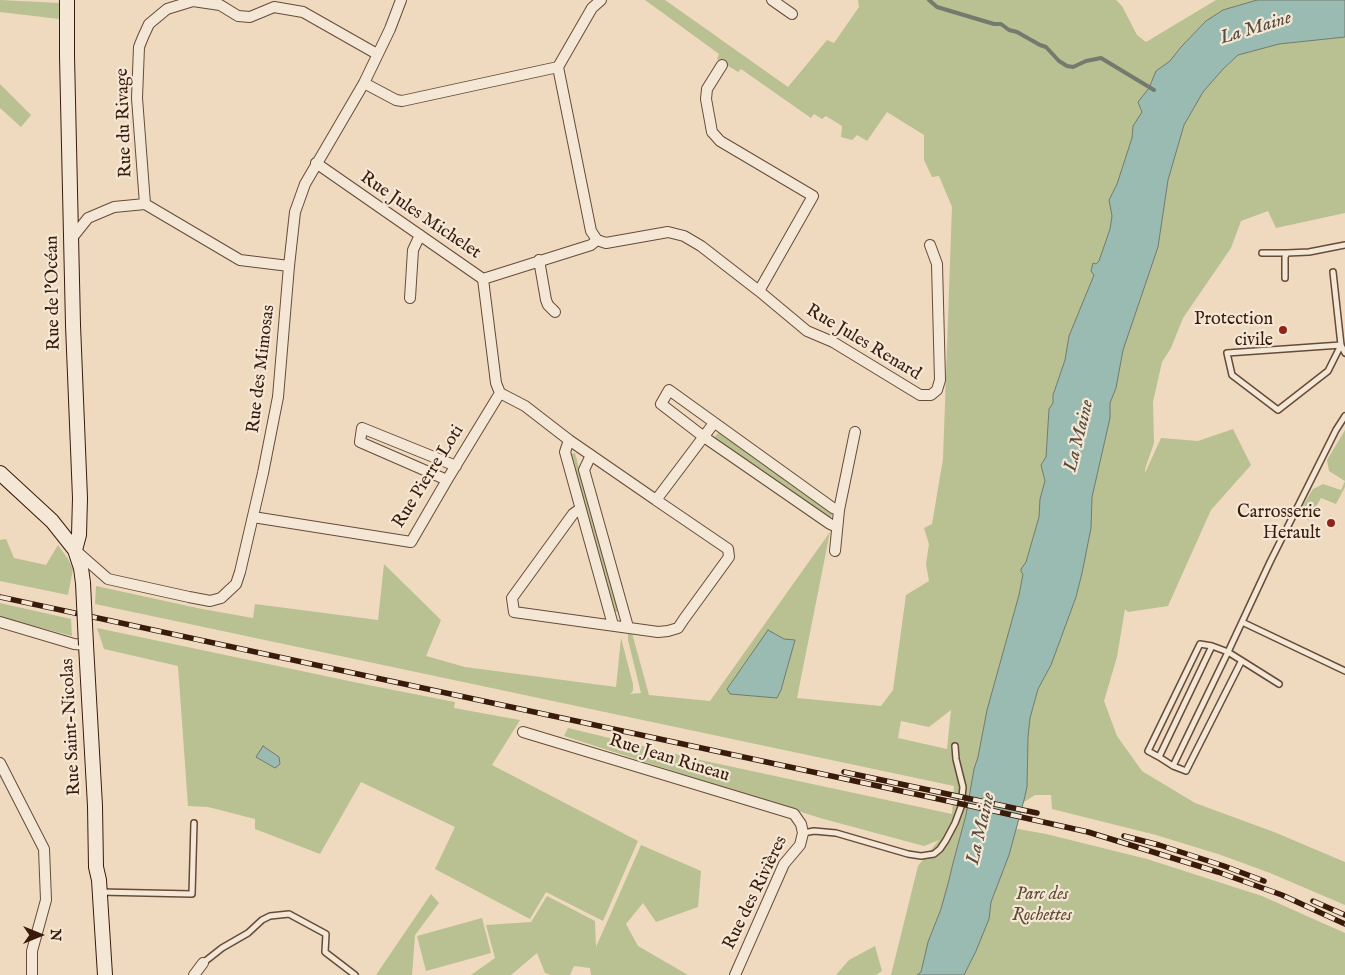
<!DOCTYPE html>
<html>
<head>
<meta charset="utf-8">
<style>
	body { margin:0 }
	#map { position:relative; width:1345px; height:975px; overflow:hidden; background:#efdabf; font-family:"IM FELL English",serif }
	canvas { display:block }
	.north { position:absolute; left:15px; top:910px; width:50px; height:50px; -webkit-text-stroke:4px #f5e7d5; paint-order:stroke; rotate:90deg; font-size:14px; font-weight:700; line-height:20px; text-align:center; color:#391b0c }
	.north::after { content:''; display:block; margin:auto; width:18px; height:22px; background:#391b0c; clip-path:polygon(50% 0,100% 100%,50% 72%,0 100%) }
</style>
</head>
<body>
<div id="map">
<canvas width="1345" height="975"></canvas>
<div class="north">N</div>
</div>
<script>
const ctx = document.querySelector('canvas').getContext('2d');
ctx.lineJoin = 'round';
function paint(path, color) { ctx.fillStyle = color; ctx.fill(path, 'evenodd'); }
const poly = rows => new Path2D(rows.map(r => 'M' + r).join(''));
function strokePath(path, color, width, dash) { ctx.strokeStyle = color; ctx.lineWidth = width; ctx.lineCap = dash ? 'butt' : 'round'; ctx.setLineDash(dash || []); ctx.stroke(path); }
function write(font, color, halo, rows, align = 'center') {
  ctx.font = font + ' "IM FELL English",serif'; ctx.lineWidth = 4.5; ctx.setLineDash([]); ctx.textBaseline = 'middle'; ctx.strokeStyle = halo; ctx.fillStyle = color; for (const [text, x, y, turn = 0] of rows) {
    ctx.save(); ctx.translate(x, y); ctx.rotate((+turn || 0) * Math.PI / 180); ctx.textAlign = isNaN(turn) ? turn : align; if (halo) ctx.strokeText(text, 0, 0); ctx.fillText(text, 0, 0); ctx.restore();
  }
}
paint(poly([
	[0,0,60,3,59,19,0,12],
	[645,0,665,0,788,87,827,40,834,43,859,7,858,0,1116,0,1122,6,1137,35,1146,42,1216,0,1345,0,1345,213,1276,228,1268,211,1241,221,1231,248,1183,318,1171,348,1162,362,1153,402,1154,443,1145,469,1145,473,1161,438,1198,441,1233,429,1251,465,1211,510,1168,606,1128,612,1125,609,1117,657,1104,701,1117,736,1142,771,1195,803,1274,832,1345,862,1345,905,1270,873,1221,855,1156,835,1052,809,1051,795,1035,795,990,824,1046,834,1147,859,1262,896,1345,933,1345,975,891,975,918,866,939,840,924,846,820,818,564,736,568,728,705,761,952,814,954,786,95,604,96,586,202,609,253,618,255,604,378,620,384,564,441,620,426,656,465,667,616,687,621,638,633,684,633,691,630,694,641,693,628,640,628,633,632,633,649,695,710,701,830,532,797,698,881,706,893,690,906,595,929,581,926,564,929,544,924,528,932,524,943,459,952,207,939,176,932,177,924,160,924,135,887,112,867,141,857,135,852,140,841,137,842,126,826,116,822,119,814,114,811,118,741,69,738,72,717,59,719,54],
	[951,710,947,749,898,738,901,721,929,727],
	[0,84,31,115,21,127,0,108],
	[1345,430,1345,487,1336,504,1321,498,1308,521,1302,507,1313,489,1323,484,1341,490,1345,481,1329,471,1327,460],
	[719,432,833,512,830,519,714,438],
	[575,453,619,610,616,612,612,610,569,454],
	[6,539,14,558,46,565,58,545,68,559,73,569,68,595,0,581,0,540],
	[0,603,71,619,72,636,0,617],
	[97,628,368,685,455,702,454,708,520,720,492,765,638,841,603,921,546,892,530,919,435,869,455,827,361,782,320,854,255,829,255,819,208,807,188,806,178,666,104,649],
	[641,845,701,871,698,907,656,922,643,903,626,924,638,946,688,975,591,975,590,968,574,966,570,975,551,975,545,973,537,953,511,975,471,975,495,958,486,925,531,922,547,896,595,921,596,947],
	[431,894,439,903,415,935,412,975,376,975],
	[482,918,491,953,426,971,417,936],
	[875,946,882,971,876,975,836,975,849,960]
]), '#b9c092');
const water = poly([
	[1257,0,1345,0,1345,37,1279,44,1238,55,1223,69,1203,92,1184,125,1168,180,1158,247,1123,350,1116,388,1110,403,1110,418,1092,497,1091,528,1082,573,1076,597,1051,665,1038,689,1030,718,1028,737,1027,787,1024,800,1009,855,991,902,989,919,976,951,964,975,917,975,921,972,928,942,941,909,949,880,953,863,966,815,974,769,978,757,987,710,1019,595,1023,574,1021,572,1021,569,1026,562,1039,517,1040,499,1045,481,1041,465,1046,457,1049,409,1053,403,1053,395,1065,360,1069,336,1094,275,1091,271,1093,263,1096,264,1099,261,1110,229,1112,216,1109,200,1117,184,1132,138,1133,126,1142,112,1138,102,1149,88,1156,71,1170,61,1181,47,1206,21,1223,10,1257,0],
	[768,630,784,639,795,640,781,690,777,698,730,694,727,689,768,630],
	[263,746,279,757,280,764,275,768,256,757,263,746]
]);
paint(water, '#9abbb1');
strokePath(water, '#737b6f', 1);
strokePath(poly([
	[929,0,937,7,994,24,1001,24,1009,30,1017,32,1040,45,1046,47,1059,61,1067,66,1073,67,1086,61,1101,58,1154,90]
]), '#737b6f', 4);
const lane = poly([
	[1262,253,1287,253],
	[1333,272,1341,345,1345,353],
	[1285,278,1285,257,1287,253,1309,252,1345,245],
	[1341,345,1328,371,1278,410,1232,375,1227,353,1341,345],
	[1242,622,1345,671],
	[1279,684,1228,652,1270,562,1336,430,1345,416],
	[1159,757,1148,751,1200,644,1212,646],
	[1173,766,1159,757,1212,646,1228,652,1173,766,1186,771,1241,662],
	[803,833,814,831,836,833,908,854,921,856,934,854,940,849,946,840,955,823,961,807,963,787,956,759,955,746],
	[100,892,192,894,194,823],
	[203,963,222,948,248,933,262,920,270,916,289,914,326,934,325,952,355,975]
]);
const street = poly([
	[772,0,792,14],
	[722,65,707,89,706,99,712,132,720,141,813,196,759,291],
	[364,83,396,100,402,101,558,67],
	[316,163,483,279],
	[72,238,88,218,114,207,145,204],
	[597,240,606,243,668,232,684,236,701,246,759,291,807,331,833,342,920,395,931,395,937,390,940,380,937,264,930,245],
	[597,240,591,231,558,67,592,8,601,0],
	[539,260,546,300,548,305,555,312],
	[289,266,240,260,145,204,137,98,139,47,143,37,149,24,167,9,193,1,220,5,238,16,250,17,274,7,303,12,377,54],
	[483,279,591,245,597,240],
	[410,298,413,250,420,235],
	[500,393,525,406,569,440,656,500,714,423],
	[569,440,565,452,613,625],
	[591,455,584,470,628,627],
	[447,480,360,442,362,428,456,466],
	[580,509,573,514,512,598,514,612,658,632,668,631,678,628,684,619,729,557,728,549,656,500],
	[253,517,411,542,447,480,500,393,496,383,483,279],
	[837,527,830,524,704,437,661,404,669,390,833,508,839,510],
	[75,550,108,579,189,597,210,601,221,598,236,584,240,572,263,473,278,397,289,266,295,212,305,184,364,83,390,29,401,0],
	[835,551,839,510,855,432],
	[0,622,74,644,86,645],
	[523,732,794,814,801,824,803,833,800,845,784,864,735,975],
	[0,763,44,849,46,900,32,951,32,975],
	[194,975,203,963]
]);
const secondary = poly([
	[67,0,67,56,73,325,80,498,79,535,75,550,81,568,83,583],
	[0,473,52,521,75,550],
	[86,645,95,806,96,867,99,880,105,975]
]);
strokePath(lane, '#664b39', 8);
strokePath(street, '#664b39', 12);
strokePath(secondary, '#391b0c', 16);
strokePath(lane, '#f5e7d5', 5);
strokePath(street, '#f5e7d5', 10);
strokePath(secondary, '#f5e7d5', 14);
const rail = poly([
	[0,597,994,811,1088,832,1218,872,1282,895,1345,924],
	[844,772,1037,813],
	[1124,836,1159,845,1224,866,1264,881],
	[1313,901,1345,915]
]);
strokePath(rail, '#391b0c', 5.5);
strokePath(rail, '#f5e7d5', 4, [11]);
const secondaryBridge = poly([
	[83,583,86,645]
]);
strokePath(secondaryBridge, '#391b0c', 16, []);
strokePath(secondaryBridge, '#f5e7d5', 14);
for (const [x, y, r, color] of [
	[1283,330,5,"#8f2418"],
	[1331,523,5,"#8f2418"]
]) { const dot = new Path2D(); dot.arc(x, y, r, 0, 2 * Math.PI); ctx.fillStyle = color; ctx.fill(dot); strokePath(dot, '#f5e7d5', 2); }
write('18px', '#391b0c', '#f5e7d5', [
	["Rue du Rivage",125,123,-92],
	["Rue Jules Michelet",420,216,34],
	["Rue de l'Océan",54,293,-91],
	["Rue Jules Renard",863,343,31],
	["Rue des Mimosas",262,369,-83],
	["Rue Pierre Loti",429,477,-58],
	["Rue Saint-Nicolas",72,727,-93],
	["Rue Jean Rineau",669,759,17],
	["Rue des Rivières",756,893,-64]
]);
write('18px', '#391b0c', '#f5e7d5', [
	["Protection",1273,320],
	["civile",1273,341],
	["Carrosserie",1321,513],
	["Herault",1321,534]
], 'right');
write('italic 18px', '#5f4d34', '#f5e7d5', [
	["Parc des",1042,895],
	["Rochettes",1042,916]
]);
write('italic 19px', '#564b3e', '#f5e7d5', [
	["La Maine",1256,29,-17],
	["La Maine",1080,436,-76],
	["La Maine",982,829,-77]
]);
</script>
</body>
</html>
